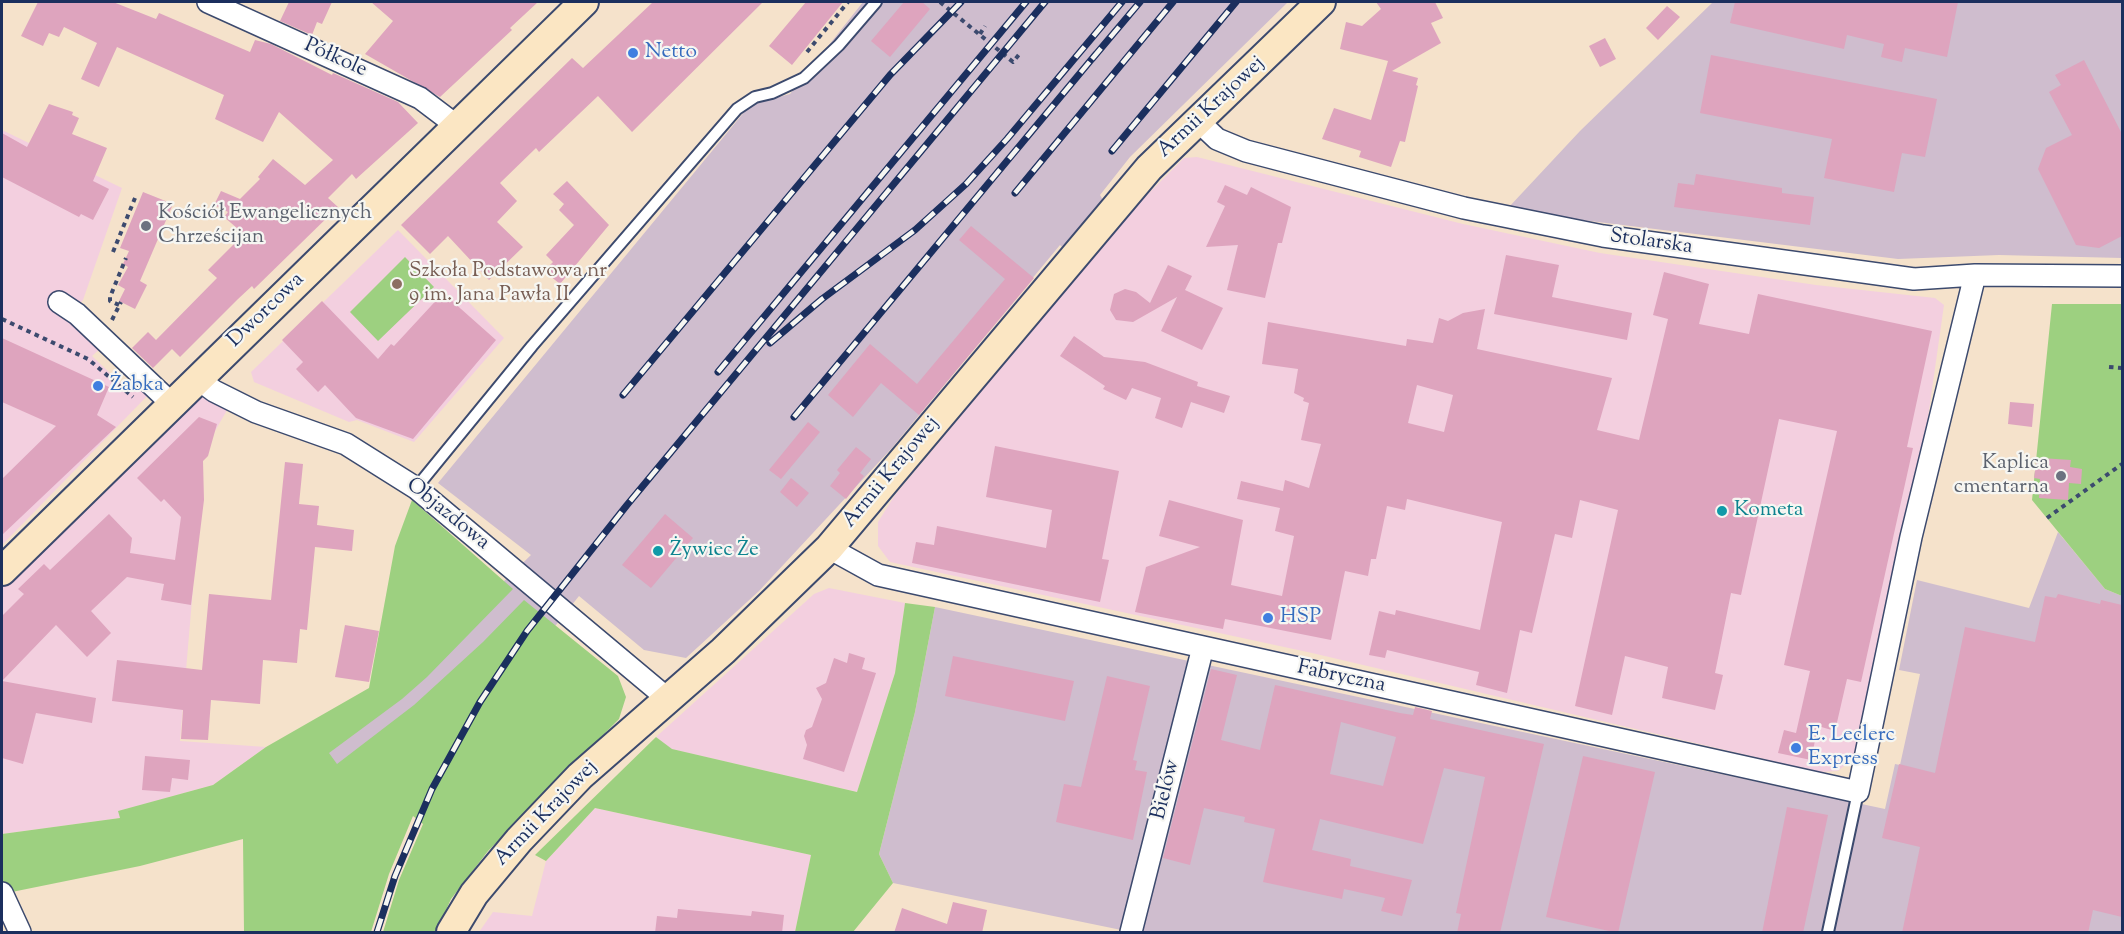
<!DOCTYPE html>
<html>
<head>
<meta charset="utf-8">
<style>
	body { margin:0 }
	#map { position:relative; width:2124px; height:934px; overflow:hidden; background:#f5e2cb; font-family:"Sorts Mill Goudy",serif }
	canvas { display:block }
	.frame { position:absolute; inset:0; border:3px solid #1b2f5e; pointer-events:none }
</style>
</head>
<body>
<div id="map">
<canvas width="2124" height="934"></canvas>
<div class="frame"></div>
</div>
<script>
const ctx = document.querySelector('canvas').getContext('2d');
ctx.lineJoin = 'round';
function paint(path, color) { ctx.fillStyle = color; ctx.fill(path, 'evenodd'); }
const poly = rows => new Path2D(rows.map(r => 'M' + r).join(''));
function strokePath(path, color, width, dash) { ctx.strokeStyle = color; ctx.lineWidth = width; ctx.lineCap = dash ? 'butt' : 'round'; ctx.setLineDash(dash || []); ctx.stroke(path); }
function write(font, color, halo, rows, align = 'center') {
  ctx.font = font + ' "Sorts Mill Goudy",serif'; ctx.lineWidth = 4.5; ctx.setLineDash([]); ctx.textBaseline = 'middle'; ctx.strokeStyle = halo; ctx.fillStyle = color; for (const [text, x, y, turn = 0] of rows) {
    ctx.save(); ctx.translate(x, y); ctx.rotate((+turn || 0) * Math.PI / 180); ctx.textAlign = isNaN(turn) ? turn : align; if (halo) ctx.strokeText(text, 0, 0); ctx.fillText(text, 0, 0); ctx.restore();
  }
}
paint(poly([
	[2,130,122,188,83,300,78,306,101,348,92,356,130,392,139,390,145,382,153,390,2,545],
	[1197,157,1463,224,1600,253,1816,285,1935,298,1944,305,1911,537,1859,749,1851,760,1838,771,1819,772,1312,653,890,562,878,546,878,522,895,495,1137,205,1184,158],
	[398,230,504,338,414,442,357,420,349,422,254,382,251,372],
	[198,379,231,403,193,470,193,588,180,741,266,747,213,785,119,811,120,818,2,834,2,571],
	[829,588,905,603,895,673,857,792,671,749,656,737,814,594],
	[595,808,811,855,795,932,479,932,493,912,532,916,546,861]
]), '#f3cfdf');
paint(poly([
	[863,2,1288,2,1130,157,1100,195,1103,200,1062,247,1060,245,891,449,759,591,686,658,644,650,579,596,544,640,442,830,331,767,310,737,503,582,531,555,438,483,750,105,790,94],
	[1713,2,2122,2,2122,258,1999,255,1898,259,1582,220,1509,207,1580,131],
	[2058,532,2105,589,2122,596,2122,932,1131,932,893,883,879,854,915,712,935,607,1885,809,1895,764,1900,765,1920,674,1899,670,1917,580,2029,608]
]), '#cfbdce');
paint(poly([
	[405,257,434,287,378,341,350,312],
	[2052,304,2122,304,2122,596,2105,589,2032,500],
	[412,500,513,589,427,677,402,699,329,753,337,764,414,705,483,642,524,600,618,676,626,697,619,719,488,851,451,899,436,932,383,932,399,880,423,824,413,816,389,874,371,932,244,932,243,839,140,866,2,894,2,834,120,818,118,811,213,785,266,747,369,688,395,546],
	[905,603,935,607,915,712,879,854,893,883,853,932,795,932,811,855,595,808,546,861,535,855,656,737,672,749,857,792,895,673]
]), '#9dd080');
paint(poly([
	[38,2,113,2,156,19,159,13,250,52,255,40,271,44,332,75,333,73,398,102,418,123,356,179,352,174,328,198,338,207,254,289,252,286,238,299,180,357,172,349,153,368,132,348,148,332,156,340,217,278,208,270,244,234,224,217,228,212,214,205,221,191,240,199,260,179,258,177,273,159,305,185,333,160,279,112,263,142,215,119,224,95,117,47,99,87,81,79,97,43,64,27,59,37,49,33,43,46,21,36],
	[289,2,332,2,322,24,317,22,312,35,280,21],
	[371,2,538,2,510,28,512,30,440,97,365,54,393,21],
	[653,2,763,2,632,132,598,96,539,152,536,148,500,183,517,201,497,222,523,247,489,280,448,236,430,254,401,225,572,58,583,68],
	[806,2,843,2,792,65,769,46],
	[904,2,922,2,930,9,890,57,871,41],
	[1376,2,1435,2,1443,18,1431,23,1441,43,1392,71,1418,78,1416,85,1418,86,1405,142,1400,141,1391,167,1359,157,1361,151,1322,139,1334,108,1371,120,1388,61,1340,49,1346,22,1362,26,1381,9],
	[1735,2,1958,2,1947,57,1905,48,1902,62,1881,57,1884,44,1847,35,1844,49,1730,23],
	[1667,6,1680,17,1658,40,1646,28],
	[1605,38,1616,59,1600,67,1589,46],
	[1711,55,1937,99,1925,157,1902,153,1894,192,1824,178,1832,139,1700,113],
	[2084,60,2122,134,2122,236,2099,248,2076,245,2038,169,2046,148,2072,135,2049,92,2061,85,2055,75],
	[49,104,73,112,72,115,79,118,72,134,107,148,93,181,109,189,93,220,81,214,79,217,2,177,2,133,27,147],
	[1696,174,1782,188,1782,193,1814,197,1810,225,1674,207,1678,183,1694,185],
	[567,181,609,225,560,284,544,271,553,262,546,255,574,225,559,210,564,204,553,194],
	[1225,185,1247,195,1251,187,1291,207,1282,243,1278,243,1265,298,1227,290,1238,245,1206,247,1225,206,1217,202],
	[143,192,173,204,140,281,147,285,135,309,119,301,125,289,118,285,128,267,123,264,129,251,120,248],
	[971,226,1034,278,919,415,881,383,853,417,828,395,870,344,917,384,1005,279,959,240],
	[1506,255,1559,265,1552,297,1632,313,1627,340,1494,314],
	[1168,265,1192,276,1185,290,1223,308,1202,350,1161,331,1177,297,1133,322,1116,320,1110,310,1114,294,1125,289,1136,292,1150,303],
	[1664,272,1709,284,1699,324,1749,334,1758,294,1932,331,1907,447,1913,448,1861,682,1847,679,1835,731,1818,726,1811,760,1778,753,1784,730,1796,733,1810,671,1784,665,1837,431,1779,419,1741,595,1731,593,1715,673,1723,675,1715,710,1662,698,1668,667,1625,656,1612,715,1575,706,1618,510,1580,500,1572,538,1555,534,1532,633,1520,630,1507,693,1476,685,1479,672,1387,650,1385,658,1369,655,1379,611,1395,615,1396,610,1480,630,1502,522,1407,499,1405,510,1387,506,1376,559,1371,559,1368,576,1345,571,1331,640,1225,619,1223,629,1135,612,1146,567,1200,547,1159,536,1169,500,1243,520,1231,585,1282,596,1294,536,1275,531,1280,508,1237,499,1241,481,1283,491,1285,480,1309,488,1321,444,1301,440,1309,403,1303,401,1304,398,1294,393,1298,369,1262,364,1268,322,1406,346,1407,339,1433,343,1439,318,1448,321,1463,313,1485,309,1477,349,1612,378,1597,430,1639,440,1668,319,1653,315],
	[1417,385,1453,395,1444,432,1408,423],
	[443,293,496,340,413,439,356,418,325,385,318,392,296,369,303,362,282,340,322,301,378,359,391,344,394,346],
	[1074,336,1104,357,1145,362,1198,382,1197,386,1230,396,1224,413,1191,402,1182,428,1155,418,1161,398,1132,388,1126,400,1103,389,1105,386,1060,356],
	[2,338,109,387,97,415,116,427,2,535,2,479,56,426,2,402],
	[2010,402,2034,404,2032,427,2008,424],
	[199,417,217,424,208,456,203,461,204,500,191,605,161,600,164,584,127,577,91,611,111,633,87,657,56,625,2,681,96,698,92,723,36,713,23,764,2,758,2,616,24,594,18,589,44,564,50,570,109,514,132,538,130,553,175,560,181,517,164,499,161,502,137,478],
	[808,422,820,432,781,479,769,470],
	[995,446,1119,471,1102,559,1109,560,1100,602,912,563,916,542,934,545,937,526,1046,548,1052,510,986,497],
	[856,447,871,459,860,473,864,476,846,499,830,486,840,473,837,470],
	[2041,458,2071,460,2070,467,2082,469,2081,484,2069,483,2068,500,2039,498,2040,479,2034,478,2036,463,2041,464],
	[285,462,303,464,299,504,319,506,317,525,354,530,352,551,315,547,307,630,300,629,297,663,263,660,260,704,211,700,208,740,181,739,183,710,112,701,117,660,202,670,209,594,271,600],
	[791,478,809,493,797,507,780,492],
	[665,514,693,538,651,588,622,565],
	[2058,594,2100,604,2101,600,2122,605,2122,917,2093,910,2088,933,1902,933,1920,847,1882,838,1899,764,1935,773,1965,627,2035,642,2045,596,2056,598],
	[345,625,379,631,369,682,335,677],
	[849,653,865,658,862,669,876,673,844,772,803,759,807,745,804,736,806,730,812,727,822,699,816,688,826,683,834,658,847,663],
	[953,656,1074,681,1065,721,945,696],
	[1211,669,1237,675,1221,740,1260,750,1275,685,1400,713,1413,715,1415,707,1432,711,1430,719,1544,744,1500,933,1457,933,1461,914,1456,913,1485,777,1444,768,1423,844,1320,819,1312,850,1351,859,1350,866,1412,880,1402,916,1381,911,1385,898,1344,889,1342,899,1263,882,1275,829,1244,822,1245,817,1204,808,1190,865,1163,858],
	[1341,722,1396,737,1383,786,1330,774],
	[1107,676,1150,686,1133,760,1137,761,1135,770,1147,772,1133,840,1056,822,1064,784,1081,787],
	[145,756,190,760,188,780,172,778,170,792,142,790],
	[1583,756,1655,772,1618,933,1546,917],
	[1787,807,1828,815,1803,933,1762,933],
	[953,902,987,910,982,933,894,933,902,908,947,924],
	[678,909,751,916,752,911,784,915,782,933,655,933,657,916,677,918]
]), '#dea4be');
const lane = poly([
	[416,488,532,346,737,109,755,97,772,93,804,78,839,45,876,2],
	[1828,932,1858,792]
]);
const street = poly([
	[208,2,420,98,457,126],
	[1198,121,1217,139,1246,151,1464,208,1603,236,1914,279,1975,275,2122,276],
	[59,302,77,314,172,404],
	[198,379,214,391,256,412,346,444,416,488,668,699],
	[829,548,878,575,1858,792,1911,537,1975,275],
	[2,893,20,932],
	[1131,932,1203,647]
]);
const secondary = poly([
	[2,571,584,2],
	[451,932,474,894,519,840,580,776,723,651,829,548,1149,168,1321,2]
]);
strokePath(lane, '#3c4a6e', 14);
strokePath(street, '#3c4a6e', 24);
strokePath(secondary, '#3c4a6e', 32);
strokePath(poly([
	[940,2,1013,62,1021,52],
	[980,34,985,26],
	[807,52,848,2],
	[113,252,135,198],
	[119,305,110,301,110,297,126,258],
	[2,319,88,359,133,397],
	[112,320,121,302],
	[2109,367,2122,368],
	[2047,518,2122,464]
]), '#3c4a6e', 4, [4.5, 4.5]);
strokePath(lane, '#fff', 10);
strokePath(street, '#fff', 21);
strokePath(secondary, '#fbe6c3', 28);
const rail = poly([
	[1092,59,1140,2],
	[1112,151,1236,2],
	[1015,193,1173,2],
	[770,343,822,299,915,230,966,184,1007,139,1122,2],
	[718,372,1026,2],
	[623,395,890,75,961,2],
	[794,417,1096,54],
	[377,932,395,876,432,789,480,702,527,631,627,505,1045,2]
]);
strokePath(rail, '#1b2f5e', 7);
strokePath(rail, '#f6f6f2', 4.5, [14]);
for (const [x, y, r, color] of [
	[633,53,6,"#3f7fe0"],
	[146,226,6,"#6b7280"],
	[397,284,6,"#8d6e63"],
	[98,386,6,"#3f7fe0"],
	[2061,476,6,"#6b7280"],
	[1722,511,6,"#0f9aa8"],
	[658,551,6,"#0f9aa8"],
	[1268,618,6,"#3f7fe0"],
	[1796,748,6,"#3f7fe0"]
]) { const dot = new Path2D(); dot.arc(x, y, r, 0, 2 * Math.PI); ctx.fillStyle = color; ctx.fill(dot); strokePath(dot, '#f6f6f2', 2); }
write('21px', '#366cbe', '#f6f6f2', [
	["Netto",645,53],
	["Żabka",110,386],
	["HSP",1280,618],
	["E. Leclerc",1808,736],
	["Express",1808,760]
], 'left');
write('21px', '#1b2f5e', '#f6f6f2', [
	["Półkole",335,59,24],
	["Armii Krajowej",1212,108,-43],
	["Stolarska",1651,243,8],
	["Dworcowa",267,311,-44],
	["Armii Krajowej",892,473,-50],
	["Objazdowa",447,515,39],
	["Fabryczna",1341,678,12],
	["Bielów",1167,790,-76],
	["Armii Krajowej",547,814,-46]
]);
write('21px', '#5b616d', '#f6f6f2', [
	["Kościół Ewangelicznych",158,214],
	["Chrześcijan",158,238],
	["Kaplica",2049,464,"right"],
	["cmentarna",2049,488,"right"]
], 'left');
write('21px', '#785e54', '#f6f6f2', [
	["Szkoła Podstawowa nr",409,272],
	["9 im. Jana Pawła II",409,296]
], 'left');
write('21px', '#0d838f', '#f6f6f2', [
	["Kometa",1734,511],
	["Żywiec Że",670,551]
], 'left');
</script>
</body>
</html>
